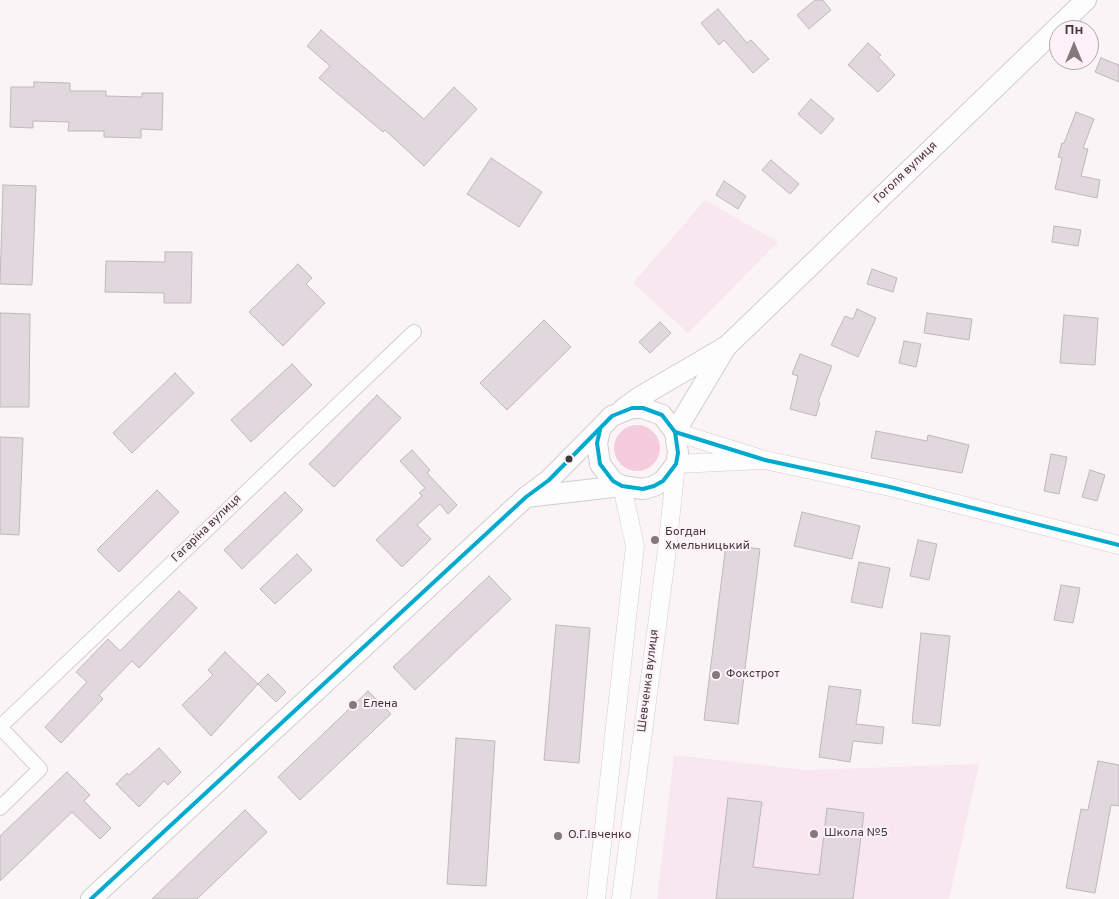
<!DOCTYPE html>
<html>
<head>
<meta charset="utf-8">
<style>
	body { margin:0 }
	#map { position:relative; width:1119px; height:899px; overflow:hidden; background:#fbf4f7; font-family:Overpass,sans-serif }
	canvas { display:block }
	.north { position:absolute; left:1049px; top:20px; width:50px; height:50px; box-sizing:border-box; background:#fef1f7; border:1px solid #b3a7ad; border-radius:50%; rotate:0deg; font-size:14px; font-weight:700; line-height:20px; text-align:center; color:#42393d }
	.north::after { content:''; display:block; margin:auto; width:18px; height:22px; background:#837a7e; clip-path:polygon(50% 0,100% 100%,50% 72%,0 100%) }
</style>
</head>
<body>
<div id="map">
<canvas width="1119" height="899"></canvas>
<div class="north">Пн</div>
</div>
<script>
const ctx = document.querySelector('canvas').getContext('2d');
ctx.lineJoin = 'round';
function paint(path, color) { ctx.fillStyle = color; ctx.fill(path, 'evenodd'); }
const poly = rows => new Path2D(rows.map(r => 'M' + r).join(''));
function strokePath(path, color, width, dash) { ctx.strokeStyle = color; ctx.lineWidth = width; ctx.lineCap = dash ? 'butt' : 'round'; ctx.setLineDash(dash || []); ctx.stroke(path); }
function write(font, color, halo, rows, align = 'center') {
  ctx.font = font + ' Overpass,sans-serif'; ctx.lineWidth = 4; ctx.setLineDash([]); ctx.textBaseline = 'middle'; ctx.strokeStyle = halo; ctx.fillStyle = color; for (const [text, x, y, turn = 0] of rows) {
    ctx.save(); ctx.translate(x, y); ctx.rotate((+turn || 0) * Math.PI / 180); ctx.textAlign = isNaN(turn) ? turn : align; if (halo) ctx.strokeText(text, 0, 0); ctx.fillText(text, 0, 0); ctx.restore();
  }
}
paint(poly([
	[705,200,778,242,688,333,633,283],
	[674,755,806,770,979,764,949,899,657,899]
]), '#f8e7ee');
paint(poly([
	'614 448a23 23 0 1 1 46 0a23 23 0 1 1-46 0Z'
]), '#f5cbde');
const building = poly([
	[815,0,823,0,831,10,809,29,797,15,815,0],
	[718,9,747,43,751,40,769,59,753,73,724,40,719,45,701,23,718,9],
	[321,30,424,119,454,87,477,109,424,166,385,130,383,132,319,78,330,66,307,46,321,30],
	[868,43,881,55,878,57,895,75,878,92,848,65,868,43],
	[1101,58,1119,65,1119,82,1095,72,1101,58],
	[34,82,70,83,70,91,106,91,106,96,142,97,142,93,163,93,162,130,141,129,141,138,104,137,104,131,68,131,69,122,33,121,33,128,10,127,11,87,34,87,34,82],
	[811,99,834,119,821,134,798,114,811,99],
	[1076,112,1094,119,1083,148,1088,149,1081,176,1100,180,1097,198,1055,189,1062,158,1058,157,1062,143,1064,143,1076,112],
	[491,158,542,192,519,227,467,194,491,158],
	[771,160,799,184,790,194,762,170,771,160],
	[724,181,746,196,738,209,716,195,724,181],
	[3,185,36,186,32,285,0,284,3,185],
	[1054,226,1081,230,1078,246,1052,242,1054,226],
	[165,252,192,252,191,303,164,303,164,293,105,292,106,261,165,262,165,252],
	[298,264,312,278,306,284,325,303,283,346,249,312,298,264],
	[872,269,897,278,893,292,867,284,872,269],
	[857,309,876,318,858,357,831,345,845,316,853,319,857,309],
	[0,313,30,314,29,407,0,407,0,313],
	[927,313,972,319,969,340,924,333,927,313],
	[1064,315,1098,318,1095,365,1060,363,1064,315],
	[544,320,571,347,507,410,480,383,544,320],
	[660,322,671,333,650,353,639,342,660,322],
	[904,341,921,344,916,367,899,363,904,341],
	[800,354,832,366,818,402,820,403,816,416,790,409,798,376,792,374,800,354],
	[292,364,312,385,251,442,231,420,292,364],
	[175,373,194,393,132,453,113,433,175,373],
	[377,395,401,418,334,487,309,464,377,395],
	[876,431,927,441,928,435,969,445,962,473,871,458,876,431],
	[0,437,23,438,19,535,0,534,0,437],
	[412,450,430,470,427,473,457,505,448,514,440,504,417,525,431,539,402,567,376,540,422,496,419,493,425,488,400,461,412,450],
	[1051,454,1067,457,1059,494,1044,491,1051,454],
	[1090,470,1105,475,1097,501,1082,497,1090,470],
	[157,490,179,512,119,572,97,550,157,490],
	[285,492,303,510,242,569,224,550,285,492],
	[802,512,860,526,852,559,794,546,802,512],
	[918,540,937,544,929,580,910,576,918,540],
	[726,544,760,549,738,724,704,720,726,544],
	[297,554,312,570,275,604,260,589,297,554],
	[859,562,890,568,882,608,851,602,859,562],
	[489,576,511,599,415,690,393,667,489,576],
	[1061,585,1080,588,1073,623,1054,620,1061,585],
	[179,591,197,608,139,668,132,661,99,695,103,699,61,743,45,727,87,682,76,672,108,639,120,651,179,591],
	[556,625,590,628,579,763,544,760,556,625],
	[921,633,950,636,940,726,912,723,921,633],
	[225,652,258,684,211,736,182,705,213,675,208,670,225,652],
	[268,674,286,692,276,702,258,684,268,674],
	[829,686,861,690,856,724,884,727,882,744,853,741,850,762,819,757,829,686],
	[368,691,391,714,300,800,278,777,368,691],
	[456,738,495,741,486,886,447,884,456,738],
	[159,748,181,772,168,785,164,781,139,807,116,784,127,773,129,775,159,748],
	[1098,761,1119,765,1119,806,1111,805,1095,893,1066,888,1081,809,1088,810,1098,761],
	[67,772,90,795,84,801,111,828,100,839,72,812,0,881,0,836,67,772],
	[728,798,762,802,753,867,819,875,827,808,864,813,853,899,716,899,728,798],
	[245,810,267,832,197,899,152,899,245,810]
]);
paint(building, '#e0d8dc');
strokePath(building, '#beb8ba', 1);
const minor = poly([
	[0,727,414,332],
	[0,727,40,769,0,808]
]);
const tertiary = poly([
	[675,432,765,460,890,487,1119,545],
	[596,899,635,546,622,486],
	[621,899,667,550,676,464,765,460]
]);
const secondary = poly([
	[623,409,638,398,727,346,1086,0],
	[675,432,726,347],
	[526,497,622,486],
	[91,899,526,497,549,480,612,416,632,408,643,408,662,415,675,432,678,453,676,464,663,481,654,486,643,489,622,486,613,481,600,464,597,443,600,430]
]);
strokePath(minor, '#d3cccf', 16);
strokePath(tertiary, '#d3cccf', 19);
strokePath(secondary, '#d3cccf', 22);
strokePath(minor, '#fefdfe', 14);
strokePath(tertiary, '#fefdfe', 18);
strokePath(secondary, '#fefdfe', 20);
strokePath(poly([
	[675,432,765,460,890,487,1119,545],
	[91,899,526,497,549,480,612,416,632,408,643,408,662,415,675,432,678,453,676,464,663,481,654,486,643,489,622,486,613,481,600,464,597,443,600,430]
]), '#00a9ce', 4);
for (const [x, y, r, color] of [
	[569,459,4.5,"#42393d"],
	[655,540,5,"#837a7e"],
	[716,675,5,"#837a7e"],
	[353,705,5,"#837a7e"],
	[814,834,5,"#837a7e"],
	[558,836,5,"#837a7e"]
]) { const dot = new Path2D(); dot.arc(x, y, r, 0, 2 * Math.PI); ctx.fillStyle = color; ctx.fill(dot); strokePath(dot, '#fef1f7', 2); }
write('12px', '#42393d', '#fef1f7', [
	["Гоголя вулиця",906,173,-44],
	["Гагаріна вулиця",207,529,-44],
	["Шевченка вулиця",649,681,-83]
]);
write('12px', '#42393d', '#fef1f7', [
	["Богдан",665,533],
	["Хмельницький",665,547],
	["Фокстрот",726,675],
	["Елена",363,705],
	["Школа №5",824,834],
	["О.Г.Івченко",568,836]
], 'left');
</script>
</body>
</html>
